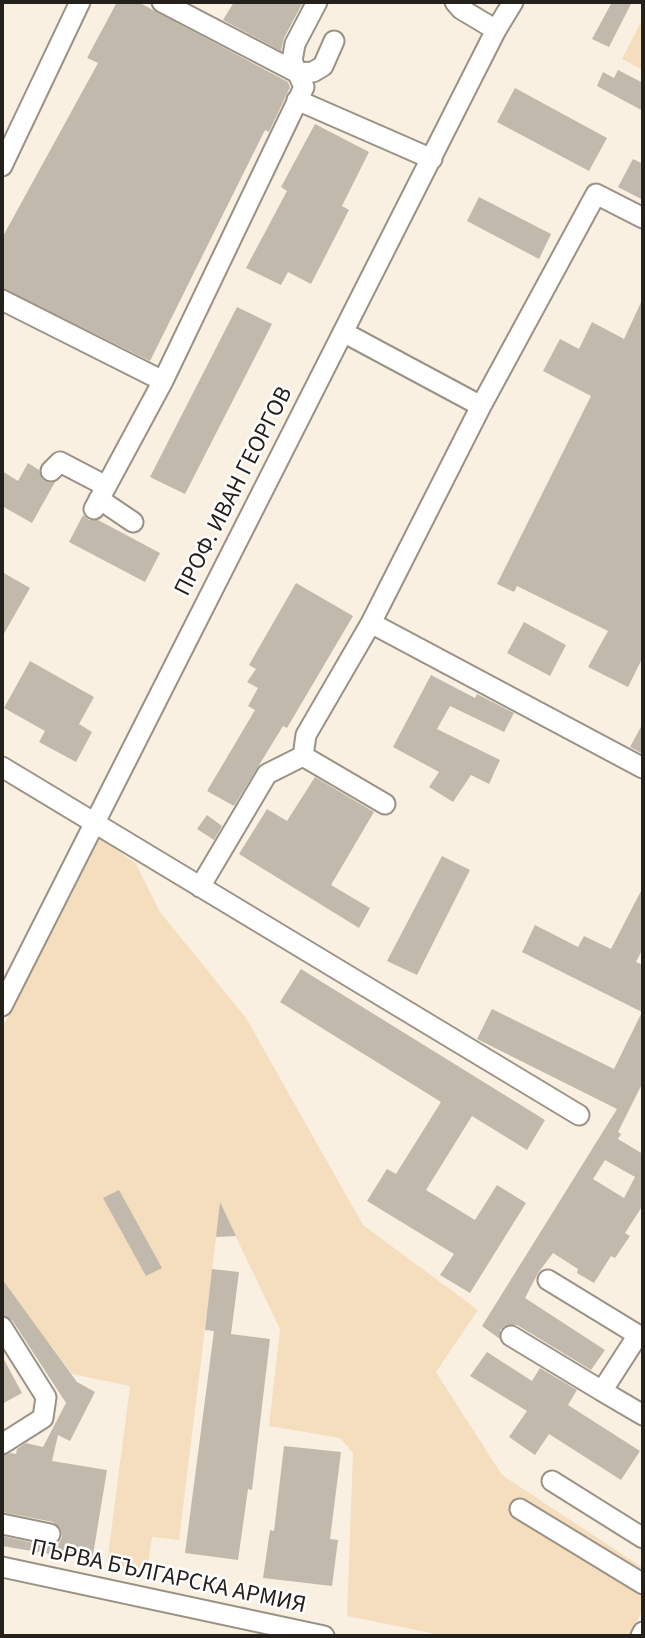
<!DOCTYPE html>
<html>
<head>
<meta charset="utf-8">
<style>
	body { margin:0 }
	#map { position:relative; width:645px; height:1638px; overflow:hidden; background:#f9f0e2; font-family:"Source Sans 3",sans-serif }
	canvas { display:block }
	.frame { position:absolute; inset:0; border:4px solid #24211c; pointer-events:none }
</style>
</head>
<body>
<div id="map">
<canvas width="645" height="1638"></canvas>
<div class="frame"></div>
</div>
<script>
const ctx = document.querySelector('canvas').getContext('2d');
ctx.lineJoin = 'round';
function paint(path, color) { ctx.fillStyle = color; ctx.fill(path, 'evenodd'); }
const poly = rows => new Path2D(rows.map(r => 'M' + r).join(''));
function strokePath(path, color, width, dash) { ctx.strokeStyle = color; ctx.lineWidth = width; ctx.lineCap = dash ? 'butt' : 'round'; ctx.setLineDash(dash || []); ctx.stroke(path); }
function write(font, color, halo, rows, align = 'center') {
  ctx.font = font + ' "Source Sans 3",sans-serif'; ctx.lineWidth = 5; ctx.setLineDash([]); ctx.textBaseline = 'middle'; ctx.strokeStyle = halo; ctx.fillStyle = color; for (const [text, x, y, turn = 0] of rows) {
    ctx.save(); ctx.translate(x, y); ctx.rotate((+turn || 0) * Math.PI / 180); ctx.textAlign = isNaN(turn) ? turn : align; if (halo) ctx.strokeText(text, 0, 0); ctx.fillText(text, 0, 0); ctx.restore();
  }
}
paint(poly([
	[643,18,643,70,622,59],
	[100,838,136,864,160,912,246,1018,363,1225,478,1310,436,1372,502,1475,643,1568,643,1609,630,1636,446,1636,347,1616,353,1453,340,1438,269,1426,280,1329,224,1212,219,1214,179,1540,152,1537,147,1572,107,1564,130,1386,72,1374,2,1281,2,1028]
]), '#f5debd');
paint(poly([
	[117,2,138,2,288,82,290,87,269,132,265,130,150,361,2,288,2,238,98,63,87,58],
	[234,2,303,2,284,38,281,51,223,20],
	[612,2,632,2,609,47,592,39],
	[618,70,643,83,643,111,597,86,603,72,614,78],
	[515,88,607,138,589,171,497,122],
	[315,124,369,152,342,206,349,210,311,284,288,272,281,285,246,268,287,191,281,187],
	[633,159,643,164,643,200,618,187],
	[479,197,551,234,539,259,467,221],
	[643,298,643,657,628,687,588,667,608,631,517,586,514,592,497,584,591,396,543,371,560,339,579,349,592,322,624,339],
	[237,307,272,324,185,494,150,477],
	[28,463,39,470,43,480,49,483,55,482,32,523,2,506,2,471,18,481],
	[83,515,89,520,98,520,160,553,145,582,69,542],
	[2,572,30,588,2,637],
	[296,583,353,616,287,728,283,726,234,806,207,791,255,710,248,706,258,688,247,682,256,669,249,665],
	[524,622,566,645,550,676,507,653],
	[30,661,94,697,79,724,92,732,76,762,39,742,45,731,4,708],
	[431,675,475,698,477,694,514,713,504,732,450,706,437,729,500,760,489,784,471,775,453,802,429,787,439,772,393,747],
	[643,723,643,754,630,747],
	[315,777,374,812,331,885,370,908,359,928,239,854,267,809,287,821],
	[207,815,222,826,214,840,197,829],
	[442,856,470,870,417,975,387,961],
	[643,887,643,948,636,962,643,965,643,1082,618,1132,621,1134,618,1139,643,1154,643,1205,625,1233,630,1236,615,1258,611,1256,594,1283,577,1273,578,1269,553,1253,538,1273,525,1298,605,1350,591,1370,517,1325,505,1326,500,1330,500,1339,482,1326,617,1109,477,1039,492,1009,614,1069,642,1012,522,952,535,925,578,947,584,936,611,949],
	[605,1160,635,1177,624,1198,593,1179],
	[301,969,545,1120,527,1150,472,1116,426,1190,475,1220,497,1185,526,1203,470,1293,440,1275,454,1254,367,1201,387,1169,396,1174,441,1102,280,1002],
	[119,1190,162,1268,146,1276,103,1198],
	[220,1202,236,1236,216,1237],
	[212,1269,239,1272,231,1334,270,1339,252,1490,248,1489,238,1560,185,1553,214,1331,205,1330],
	[2,1279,77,1382,95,1392,70,1441,58,1435,52,1461,107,1470,92,1561,2,1546,2,1536,48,1546,59,1543,62,1537,61,1530,53,1522,2,1512,2,1456,11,1453,16,1454,17,1449,26,1443,43,1447,66,1403,12,1320,2,1315],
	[487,1352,532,1381,540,1368,577,1390,568,1405,640,1451,621,1480,549,1434,535,1455,509,1437,527,1411,470,1376],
	[2,1356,22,1393,2,1404],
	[284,1446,341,1452,330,1539,338,1540,332,1586,263,1578,270,1530,274,1531]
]), '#c1b9ac');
const minor = poly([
	[162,2,298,73,313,72,323,66,334,41],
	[455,2,461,9,496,30],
	[297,100,432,159],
	[2,166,80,2],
	[2,300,163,381],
	[343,332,481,406],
	[51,471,60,462,106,486],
	[99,499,133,522],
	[94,509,163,381,304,87,292,61,295,44,317,2],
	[371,623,643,768],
	[2,767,579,1115],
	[385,804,303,756,306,735,371,623,481,406,596,194,643,218],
	[200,887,267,774,303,756],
	[2,1006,496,30,513,2],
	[548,1280,638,1335,602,1391,643,1415],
	[2,1327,46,1397,43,1418,2,1444],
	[511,1336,602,1391],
	[552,1481,643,1538],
	[520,1509,643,1584],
	[2,1524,50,1534],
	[2,1567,324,1636],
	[641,1636,643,1632]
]);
strokePath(minor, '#9b9286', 23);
strokePath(minor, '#fff', 19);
write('24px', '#24211c', '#fefefe', [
	["ПРОФ. ИВАН ГЕОРГОВ",235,492,-63],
	["ПЪРВА БЪЛГАРСКА АРМИЯ",168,1578,12]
]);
</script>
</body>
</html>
